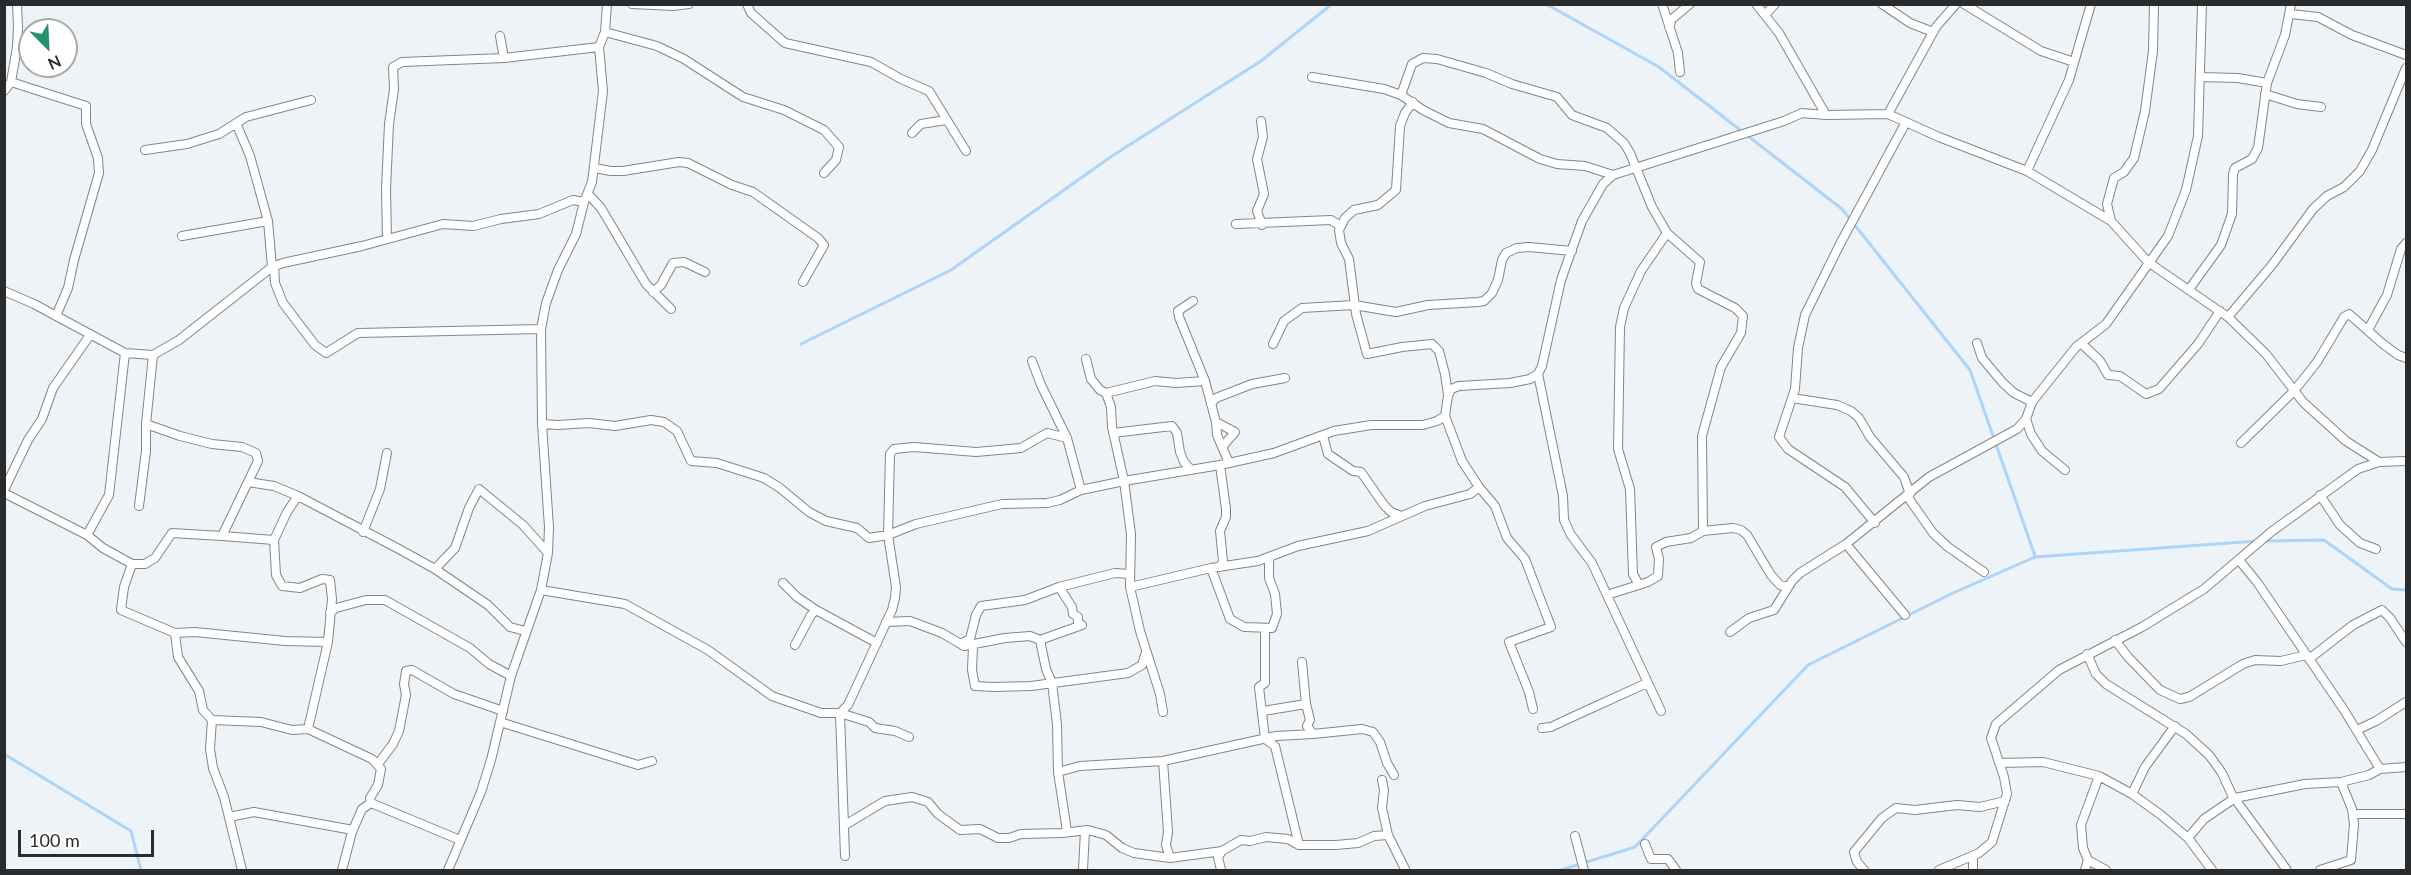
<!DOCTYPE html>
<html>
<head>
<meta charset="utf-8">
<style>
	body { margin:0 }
	#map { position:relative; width:2411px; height:875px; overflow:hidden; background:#eef3f7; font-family:Lato,sans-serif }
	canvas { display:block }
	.frame { position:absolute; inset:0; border:6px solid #292b2c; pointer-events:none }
	.north { position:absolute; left:18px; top:18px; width:60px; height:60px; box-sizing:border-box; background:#fff; border:2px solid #a9aaab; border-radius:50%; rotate:156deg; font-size:16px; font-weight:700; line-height:24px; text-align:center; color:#292b2c }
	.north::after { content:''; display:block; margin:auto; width:21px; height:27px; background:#239070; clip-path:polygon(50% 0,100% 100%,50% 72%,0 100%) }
	.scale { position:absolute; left:18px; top:830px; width:136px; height:27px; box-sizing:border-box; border:3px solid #292b2c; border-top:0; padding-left:8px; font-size:18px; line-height:21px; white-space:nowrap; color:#292b2c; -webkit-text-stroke:4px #fff; paint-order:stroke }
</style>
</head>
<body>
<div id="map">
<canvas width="2411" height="875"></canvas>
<div class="frame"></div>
<div class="north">N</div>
<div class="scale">100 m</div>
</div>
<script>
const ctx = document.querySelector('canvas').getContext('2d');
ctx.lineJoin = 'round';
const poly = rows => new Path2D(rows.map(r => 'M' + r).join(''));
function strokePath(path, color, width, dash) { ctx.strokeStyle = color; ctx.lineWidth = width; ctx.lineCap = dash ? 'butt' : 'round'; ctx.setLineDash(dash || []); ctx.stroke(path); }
strokePath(poly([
	[1546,4,1659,67,1842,209,1970,370,2035,556],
	[801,344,951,270,1112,156,1261,61,1332,4],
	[2263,541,2324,540,2392,589,2406,590],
	[4,754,131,831,141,870],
	[1561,870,1635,847,1808,665,1953,593,2035,557,2257,541]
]), '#aed5f9', 3);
const minor = poly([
	[632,4,673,6,689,4],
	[747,4,751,13,785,43,871,62,901,79,929,91,966,151],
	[1662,4,1678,53,1680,72],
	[1756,4,1779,33,1826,115],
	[1882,4,1910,23,1933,32],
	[1964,4,2041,51,2074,62],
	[2291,14,2318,17,2352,35,2406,55],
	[1765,15,1775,4],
	[1669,27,1672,19,1690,4],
	[605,32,657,46,684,59,743,97,784,110,824,130,839,147,836,160,824,173],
	[500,36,504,58],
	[1312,77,1384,89,1401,95,1423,110,1449,123,1483,129,1540,159,1557,164,1585,166,1613,175],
	[2200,77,2238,78,2267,83],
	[11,82,86,106,86,124,98,158,99,173,74,260,68,288,56,316],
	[4,91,11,82,17,47,18,26,17,4],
	[2265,94,2297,104,2321,107],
	[1401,95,1412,64,1423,58,1437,59,1486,73,1512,84,1557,97,1572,115,1607,128,1624,143,1630,153,1652,207,1667,233,1700,262,1696,283,1698,289,1735,308,1743,316,1741,333,1721,367,1702,436,1703,531],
	[1413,102,1405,113,1400,126,1396,190,1378,205,1354,210,1345,218,1339,230,1341,243,1349,259,1356,314,1367,354,1402,347,1432,344,1439,351,1445,374,1448,395],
	[1888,114,1936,27,1956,4],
	[1261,121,1263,137,1257,159,1264,194,1257,211,1262,225],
	[236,123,250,156,268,221],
	[912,133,921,124,946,120],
	[145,150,187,144,219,134,246,117,311,100],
	[594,168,611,171,623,171,679,162,688,163,732,185,753,192,818,238,824,245,803,282],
	[2027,171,2069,80,2091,4],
	[589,195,601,208,646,284,671,309],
	[2111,221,2107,204,2114,178,2124,172,2134,158,2145,111,2153,51,2154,4],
	[1236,224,1331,220,1339,225],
	[182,236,268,221,272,267],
	[387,239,386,189,389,124,394,89,393,67,402,62,504,58,599,47],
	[274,266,275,283,283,303,315,345,326,353,358,333,541,329],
	[2190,288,2221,245,2232,214,2233,174,2235,168,2252,159,2258,148,2267,83,2285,35,2291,4],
	[4,291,34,304,125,353,153,355,179,340,272,267,283,263,362,246,443,224,473,226,501,219,539,214,573,200,584,202],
	[653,292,661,285,673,263,684,262,705,272],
	[1193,301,1178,311,1179,317,1205,381,1216,422,1217,435,1229,463],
	[2228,317,2272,265,2313,209,2327,196,2344,187,2360,171,2372,150,2406,68],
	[2368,330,2387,295,2401,249,2406,243],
	[1977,343,1982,358,2003,383,2014,393,2032,402],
	[2081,343,2100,361,2108,375,2120,376,2146,394,2159,389,2198,344,2220,311],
	[1273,344,1284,321,1302,308,1354,305,1396,312,1428,305,1478,302,1484,301,1492,293,1498,280,1502,260,1506,253,1517,248,1529,247,1572,251],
	[125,353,109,495,87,535,103,548,132,564,145,564,155,558,172,533,222,536,248,482],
	[1086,359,1091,379,1100,390,1106,393,1111,407,1112,427,1124,481,1131,534,1130,587,1140,631,1160,694,1163,712],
	[1032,361,1041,385,1067,438,1081,490],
	[1538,374,1563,496,1564,520,1571,535,1592,563,1661,711],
	[1106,393,1155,381,1176,383,1205,381],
	[1792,398,1837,405,1851,411,1859,418,1870,437,1904,477,1910,494],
	[1211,404,1216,398,1252,384,1285,378],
	[1445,416,1462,461,1479,487,1495,506,1507,538,1525,559,1551,627,1509,642,1529,692,1533,709],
	[2026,419,2031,434,2042,451,2065,470],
	[1216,422,1235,432,1223,446],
	[146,424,180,436,212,444,242,447,256,453,258,461,248,482,274,486,298,496,397,548,435,569,488,605,510,627,525,631],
	[542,424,558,425,589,423,615,426,651,420,664,422,677,431,691,461,717,463,764,478,780,488,809,512,826,521,857,528,869,538,888,535,916,524,1002,504,1047,503,1060,500,1081,490,1124,481,1220,465,1274,453,1334,431,1371,425,1423,425,1437,421,1445,416,1448,396,1451,389,1459,386,1510,383,1530,379,1538,374,1542,366,1561,280,1582,221,1603,184,1613,175,1784,121,1802,113,1826,115,1888,114,1939,137,2027,171,2111,221,2148,262,2228,317,2266,354,2303,402,2346,441,2379,462],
	[1113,433,1172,426,1177,433,1180,452,1184,462,1191,470],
	[1323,436,1328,454,1353,471,1361,472,1384,505,1391,512,1401,516],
	[2241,443,2294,391,2317,362,2344,317,2349,314,2383,344,2398,355,2406,358],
	[4,490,28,440,42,419,53,388,90,335],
	[4,493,87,535],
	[2320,495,2340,525,2360,543,2376,549],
	[1907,496,1933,533,1948,547,1984,572],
	[139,506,146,451,146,424,153,355],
	[1875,523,1845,487,1788,449,1779,437,1795,389,1798,348,1805,315,1840,244,1906,122],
	[363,532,380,489,387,453],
	[222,536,274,540,276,575,282,586,300,588,322,579,330,580,332,599,328,642,308,729],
	[274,540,287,512,298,496],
	[1846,544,1905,615],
	[2239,560,2257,582,2344,710,2380,769],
	[132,564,124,587,121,610,175,633],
	[1220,567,1223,561,1220,531,1226,517,1226,509,1220,465],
	[1211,568,1258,561,1298,546,1368,531,1425,506,1470,494,1479,487],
	[435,569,455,548,469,508,479,489,523,525,548,553],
	[783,583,797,597,816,610],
	[1639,585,1633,574,1630,489,1618,449,1620,327,1624,308,1641,271,1667,233],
	[1130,587,1211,568,1230,619,1244,627,1272,628,1277,614,1275,594,1269,578,1269,558],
	[541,590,625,604,708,650,772,696,821,713,840,713,869,722,875,728,895,731,909,737],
	[1607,595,1648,582,1658,576,1659,559,1656,547,1666,542,1691,538,1703,531,1733,528,1741,530,1747,535,1771,575,1780,585,1788,587],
	[330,613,336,608,366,600,385,600,470,648,489,664,511,676],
	[886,622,910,621,942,633,964,646,1005,638,1030,636,1040,640,1082,625,1078,623,1078,617,1073,614,1072,607,1059,587],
	[1265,628,1265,683,1259,687,1265,739,1275,746,1299,845],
	[1730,632,1749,618,1774,610,1792,581,1800,573,1846,544,1929,477,2017,429,2026,419,2032,402,2076,347,2106,324,2168,236,2186,190,2198,136,2202,4],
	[1040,640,1046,669,1052,683,1057,724,1058,772,1067,831],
	[2115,640,2128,657,2160,690,2180,699,2189,697,2243,664,2255,660,2281,661,2306,655],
	[328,642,285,641,195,632,175,633,178,657,199,691,203,710,212,720,261,722,292,730,308,729,372,759,381,769,378,785,370,798,371,803,460,840],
	[962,643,970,639,976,615,981,606,1025,600,1059,587,1115,573,1129,574],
	[795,645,811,615,816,610,877,643],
	[973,646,972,670,975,686,994,687,1031,686,1128,673,1142,665,1146,652],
	[2087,654,2096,674,2106,684,2186,734,2209,755,2222,773,2232,795,2287,870],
	[2309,659,2353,625,2382,610,2390,618,2406,642],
	[1302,662,1306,704],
	[1263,711,1306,704,1310,720,1307,726,1313,734,1362,729,1373,732,1380,742,1387,763,1394,775],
	[212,720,210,749,213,768,224,797,242,870],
	[500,722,638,765,652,761],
	[1542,728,1551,727,1570,718,1647,683],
	[2357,730,2376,721,2406,702],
	[1163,761,1168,832,1166,845,1170,858],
	[1999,763,2043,762,2099,776,2132,794,2161,815,2188,838,2212,870],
	[378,764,393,744,399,731,406,695,404,684,406,671,412,670,454,694,503,711],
	[1058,772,1080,766,1163,761,1276,736,1313,734],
	[2099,776,2081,825,2083,848,2088,860,2106,870],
	[1382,780,1384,790,1382,808,1388,835,1405,869],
	[2132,794,2145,767,2175,726],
	[2353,814,2406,814],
	[229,817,254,812,353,830],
	[845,825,885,801,912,797,928,802,938,814,960,830,980,829,998,838,1009,838,1021,834,1062,833,1088,830,1106,835,1122,848,1134,853,1170,858,1222,851],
	[1575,836,1584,870],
	[2188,838,2204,819,2235,798,2305,784,2341,782,2369,775,2380,769,2406,767],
	[1645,844,1651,859,1668,859,1676,870],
	[845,856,840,713,848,705,892,610,895,598,896,587,888,535,890,454,894,449,914,447,976,452,1021,448,1047,433,1067,438],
	[1973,856,1973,870],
	[342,870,352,832,362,809,371,803],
	[448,870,481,792,491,760,511,676,541,590,548,553,549,527,542,424,541,329,546,303,558,270,576,234,584,202,592,182,603,91,599,47,605,32,607,4],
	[1083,870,1085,831],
	[1221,870,1218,857,1222,851,1241,840,1250,841,1266,837,1288,839,1299,845,1336,845,1358,843,1374,836,1388,835],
	[1864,870,1857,862,1854,852,1882,818,1896,808,1915,810,1957,805,1980,807,2005,801],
	[1939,870,1979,853,1992,842,2007,794,2004,777,1991,738,1996,724,2059,670,2142,627,2204,589,2271,532,2358,469,2379,462,2406,461],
	[2085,870,2088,860],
	[2320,870,2351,860,2354,824,2352,809,2341,782]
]);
strokePath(minor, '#818689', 10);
strokePath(minor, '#fff', 8);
</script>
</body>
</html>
